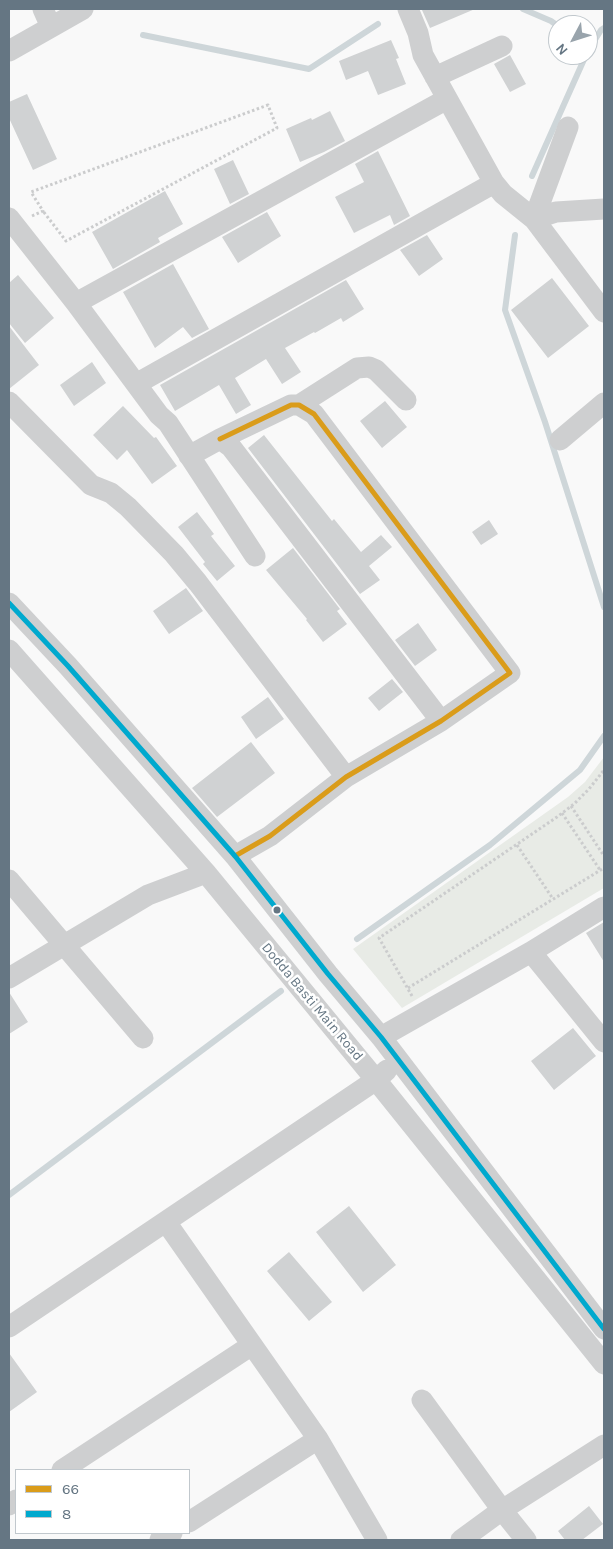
<!DOCTYPE html>
<html>
<head>
<meta charset="utf-8">
<style>
	body { margin:0 }
	#map { position:relative; width:613px; height:1549px; overflow:hidden; background:#f9f9f9; font-family:Karla,sans-serif }
	canvas { display:block }
	.frame { position:absolute; inset:0; border:10px solid #657683; pointer-events:none }
	.legend { position:absolute; left:15px; top:1469px; width:175px; height:65px; box-sizing:border-box; background:#fff; border:1px solid #c1c8cd; margin:0; padding:6px 9px; list-style:none; font-size:15px; color:#657683 }
	.legend li { display:flex; align-items:center; gap:10px; height:25px }
	.legend b { width:25px; border:1px solid #c1c8cd }
	.north { position:absolute; left:548px; top:15px; width:50px; height:50px; box-sizing:border-box; background:#fff; border:1px solid #c1c8cd; border-radius:50%; rotate:230deg; font-size:14px; font-weight:700; line-height:20px; text-align:center; color:#657683 }
	.north::after { content:''; display:block; margin:auto; width:18px; height:22px; background:#99a4ac; clip-path:polygon(50% 0,100% 100%,50% 72%,0 100%) }
</style>
</head>
<body>
<div id="map">
<canvas width="613" height="1549"></canvas>
<div class="frame"></div>
<ul class="legend">
<li><b style="height:6px;background:#da9c1a"></b>66</li>
<li><b style="height:6px;background:#00a9ce"></b>8</li>
</ul>
<div class="north">N</div>
</div>
<script>
const ctx = document.querySelector('canvas').getContext('2d');
ctx.lineJoin = 'round';
function paint(path, color) { ctx.fillStyle = color; ctx.fill(path, 'evenodd'); }
const poly = rows => new Path2D(rows.map(r => 'M' + r).join(''));
function strokePath(path, color, width, dash) { ctx.strokeStyle = color; ctx.lineWidth = width; ctx.lineCap = dash ? 'butt' : 'round'; ctx.setLineDash(dash || []); ctx.stroke(path); }
function write(font, color, halo, rows, align = 'center') {
  ctx.font = font + ' Karla,sans-serif'; ctx.lineWidth = 5; ctx.setLineDash([]); ctx.textBaseline = 'middle'; ctx.strokeStyle = halo; ctx.fillStyle = color; for (const [text, x, y, turn = 0] of rows) {
    ctx.save(); ctx.translate(x, y); ctx.rotate((+turn || 0) * Math.PI / 180); ctx.textAlign = isNaN(turn) ? turn : align; if (halo) ctx.strokeText(text, 0, 0); ctx.fillText(text, 0, 0); ctx.restore();
  }
}
paint(poly([
	[604,757,604,888,402,1008,353,949,568,797,585,782]
]), '#e8ebe6');
strokePath(poly([
	[523,9,551,21,558,26],
	[143,35,309,69,378,24],
	[588,51,601,30,604,28],
	[532,176,586,55],
	[515,235,505,310,545,422,604,607],
	[357,939,490,845,580,770,604,736],
	[9,1195,281,991]
]), '#ced6d9', 6);
paint(poly([
	[426,9,475,9,430,28,422,10],
	[391,40,399,58,396,59,406,84,378,95,368,71,346,80,339,61],
	[510,55,526,84,510,92,494,64],
	[27,94,57,159,33,170,9,118,9,102],
	[330,111,345,141,324,152,300,162,286,129,311,118,312,120],
	[378,151,410,216,394,225,390,215,354,233,335,197,364,182,355,164],
	[233,160,249,194,230,204,214,169],
	[165,191,183,224,158,238,160,242,113,269,92,232],
	[267,212,281,236,238,263,222,237],
	[427,235,443,259,419,276,400,250],
	[173,264,209,329,192,338,183,327,155,348,123,292],
	[18,275,54,318,25,343,9,323,9,283],
	[552,278,589,326,548,358,511,310],
	[346,280,364,309,343,322,341,318,315,333,314,332,285,348,301,372,282,384,266,359,235,378,251,405,236,414,219,385,175,411,160,385],
	[9,326,39,365,9,389],
	[92,362,106,383,74,406,60,385],
	[385,401,407,427,382,448,360,421],
	[123,406,154,438,156,437,177,466,152,484,127,450,117,460,93,435],
	[264,435,332,521,334,519,361,552,381,535,392,547,369,566,380,580,360,594,248,448],
	[197,512,214,534,211,536,235,566,217,581,203,564,205,562,178,527],
	[489,520,498,534,481,545,472,532],
	[293,548,340,609,337,611,347,624,323,642,306,620,307,619,266,570],
	[186,588,203,611,169,634,153,611],
	[418,623,437,650,415,666,395,640],
	[392,679,403,692,379,711,368,698],
	[268,697,284,719,256,739,241,717],
	[251,742,275,773,217,817,192,788],
	[604,922,604,962,586,933],
	[9,992,28,1022,9,1034],
	[573,1028,596,1056,554,1090,531,1061],
	[349,1206,396,1265,363,1292,316,1232],
	[289,1252,332,1302,309,1321,267,1271],
	[9,1353,37,1392,9,1412],
	[589,1506,603,1524,582,1540,565,1540,558,1531]
]), '#d0d2d3');
strokePath(poly([
	[32,216,43,211,31,192,268,105,277,128,66,241,43,211],
	[571,806,604,856],
	[562,813,600,870],
	[517,845,553,899],
	[408,988,604,868],
	[412,996,379,938,557,817,574,804,589,789,604,770]
]), '#cbcccd', 3, [2.5, 2.5]);
strokePath(poly([
	[43,9,51,27],
	[408,9,418,33,423,55,494,183,503,194,534,219,604,312],
	[9,51,83,9],
	[435,77,502,46],
	[9,218,76,303,159,415,168,423,255,556],
	[534,219,568,127],
	[534,219,556,212,604,209],
	[76,303,447,99],
	[136,384,494,183],
	[9,402,91,485,111,493,128,507,174,554,198,583,346,777],
	[299,405,357,368,369,367,376,370,406,400],
	[220,439,291,405,299,405,314,414,510,673,441,721,346,777,270,836,235,856],
	[560,440,604,403],
	[189,456,220,439,231,447,441,721],
	[9,603,68,666,235,856,328,974,381,1037,604,1329],
	[9,650,206,873,376,1080,604,1364],
	[9,880,143,1038],
	[604,907,531,952,604,1042],
	[9,978,148,895,206,873],
	[381,1037,531,952],
	[166,1222,318,1439,377,1540],
	[9,1327,376,1080,387,1070],
	[422,1400,502,1510,526,1540],
	[62,1470,252,1345],
	[9,1505,16,1500],
	[189,1522,318,1439],
	[160,1540,172,1533],
	[461,1540,502,1510,604,1445]
]), '#cecfd0', 21);
strokePath(poly([
	[220,439,291,405,299,405,314,414,510,673,441,721,346,777,270,836,235,856]
]), '#da9c1a', 5);
strokePath(poly([
	[9,603,68,666,235,856,328,974,381,1037,604,1329]
]), '#00a9ce', 5);
for (const [x, y, r, color] of [
	[277,910,4.5,"#657683"]
]) { const dot = new Path2D(); dot.arc(x, y, r, 0, 2 * Math.PI); ctx.fillStyle = color; ctx.fill(dot); strokePath(dot, '#fff', 2); }
write('14px', '#657683', '#fff', [
	["Dodda Basti Main Road",312,1002,50]
]);
</script>
</body>
</html>
